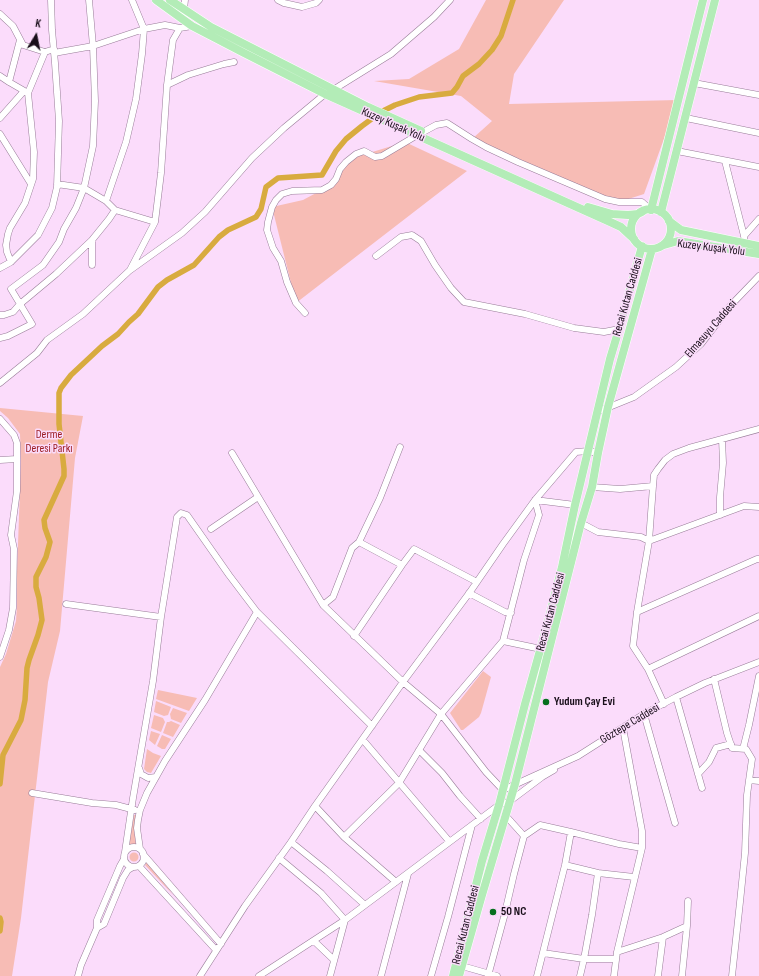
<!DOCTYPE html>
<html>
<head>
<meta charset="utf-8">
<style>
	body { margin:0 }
	#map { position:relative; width:759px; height:976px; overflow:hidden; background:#fbdcfb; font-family:"Sofia Sans Condensed",sans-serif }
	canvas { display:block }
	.north { position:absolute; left:16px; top:16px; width:40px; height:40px; -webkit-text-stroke:3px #fbdcfb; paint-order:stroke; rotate:10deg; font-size:11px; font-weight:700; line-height:16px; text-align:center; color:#180e19 }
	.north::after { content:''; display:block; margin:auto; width:14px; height:18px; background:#180e19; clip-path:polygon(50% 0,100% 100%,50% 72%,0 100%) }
</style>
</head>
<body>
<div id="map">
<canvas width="759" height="976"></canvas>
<div class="north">K</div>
</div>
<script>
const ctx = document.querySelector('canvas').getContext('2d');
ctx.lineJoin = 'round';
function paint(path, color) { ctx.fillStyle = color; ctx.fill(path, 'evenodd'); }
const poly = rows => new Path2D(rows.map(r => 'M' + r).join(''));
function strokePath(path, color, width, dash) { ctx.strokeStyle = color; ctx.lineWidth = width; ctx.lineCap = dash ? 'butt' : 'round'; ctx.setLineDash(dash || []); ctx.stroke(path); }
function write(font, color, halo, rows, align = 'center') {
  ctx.font = font + ' "Sofia Sans Condensed",sans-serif'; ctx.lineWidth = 3; ctx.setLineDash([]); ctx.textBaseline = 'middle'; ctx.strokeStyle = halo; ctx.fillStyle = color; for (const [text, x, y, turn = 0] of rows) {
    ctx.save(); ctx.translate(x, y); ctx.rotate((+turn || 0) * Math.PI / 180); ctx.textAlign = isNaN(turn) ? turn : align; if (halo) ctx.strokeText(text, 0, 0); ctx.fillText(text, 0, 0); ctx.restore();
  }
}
paint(poly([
	[486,0,564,0,514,74,509,104,678,100,644,194,619,202,472,139,492,121,461,96,374,81,409,79,459,49],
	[405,142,467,171,296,303,272,207,303,200,331,185,356,154,369,153],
	[0,408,83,416,75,458,60,631,48,682,21,918,12,976,0,976,0,667,6,654,16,621,17,605,17,571,21,462,20,434,8,418,0,411],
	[483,671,491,677,481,713,479,717,463,730,461,730,450,713],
	[158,690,197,698,189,711,156,699],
	[156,701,171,707,168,715,164,716,154,712],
	[173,708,187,713,181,723,171,719,170,714],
	[154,715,163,718,165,722,161,732,151,728],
	[171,721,180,725,173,737,163,733,167,722,169,722],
	[151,731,160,734,155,745,149,740],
	[162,735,171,739,165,749,162,749,157,746],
	[147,749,153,753,161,756,151,773,147,772,144,769],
	[134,815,136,815,134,828,136,844,129,844],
	'129.5 857a4.5 4.5 0 1 1 9 0a4.5 4.5 0 1 1-9 0Z',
	[147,862,174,896,145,865]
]), '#f7bcb5');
strokePath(poly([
	[0,784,3,755,21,720,25,700,27,668,29,660,38,635,42,620,39,598,36,587,36,577,46,557,50,542,45,528,44,520,64,476,64,469,59,424,59,393,61,388,71,375,102,346,118,334,129,322,138,314,158,287,167,280,194,265,219,237,228,230,256,217,261,209,266,187,278,178,322,175,336,151,346,139,362,126,381,112,395,105,419,97,452,93,457,87,463,76,479,64,492,50,501,36,513,0],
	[0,918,1,922,0,931]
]), '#d8ab3f', 5.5);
const minor = poly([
	[278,0,284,3,302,7,316,3,319,0],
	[184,9,185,0],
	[0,14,13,26,23,45,45,52],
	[20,40,9,82,28,93],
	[54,53,93,46,144,29,165,25,180,28],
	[0,76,9,82],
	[694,83,759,95],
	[167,85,188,75,224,64,234,62],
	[333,90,391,54,434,17,450,0],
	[0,118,24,91],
	[686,118,759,133],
	[425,131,436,125,447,123,472,139,486,147,518,162,605,199,619,202,642,202,651,210],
	[0,134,31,184],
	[677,151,759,167],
	[725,161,744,236,745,244],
	[57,184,84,188,106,201,115,210,155,222],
	[106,201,126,142,136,99,142,54,144,29,132,0],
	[744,236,759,219],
	[92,240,92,265],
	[376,256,401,237,412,235,421,241,435,265,451,288,464,302,525,314,574,328,604,332,619,329],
	[11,262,7,252,6,245,8,234,10,228,25,203,33,179,34,152,28,93,45,52,54,49],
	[0,268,11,262,38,235,52,208,57,187,59,121,55,63,52,30,51,0],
	[130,270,155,222,161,173,167,85,173,40,180,28,192,26],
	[305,313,296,303,287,282,281,261,273,248,267,230,268,222,272,207,276,200,282,194,292,191,322,190,331,185,336,179,340,169,346,162,356,154,364,151,375,157,382,156,414,137],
	[0,315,4,315,13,312,20,304,56,274,92,240,109,219,115,210],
	[0,338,8,336,32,324,11,289,43,265,59,242,64,229,76,208,84,188,93,146,95,101,93,46,89,0],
	[0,383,37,353,47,340,83,314,129,271,182,233,205,212,252,158,284,128,325,94],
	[597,412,634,397,676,367,701,344,731,305,759,276],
	[0,419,14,435,17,443,17,491,11,535,14,549,13,608,9,630,0,657],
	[232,453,323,605,403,682,441,714,486,772,503,790,578,756,644,714,676,697,705,683,759,662],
	[0,460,17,459],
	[653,486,654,475,658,469,665,460,673,454,689,448,759,429],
	[720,515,720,497,723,463,722,439],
	[581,523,598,532,641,537,649,541,653,486,620,489,592,487],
	[211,529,258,497],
	[359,542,402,565,414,549,477,582],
	[469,593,505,612,511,613],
	[66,604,161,617],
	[323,605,333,597,352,548,359,542,380,498,400,447],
	[637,612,757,559,759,559],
	[354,636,402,565],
	[503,641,541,649],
	[648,669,759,616],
	[714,679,727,733,732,748,746,749,752,759,747,795,745,853,740,902,732,976],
	[676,697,702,788],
	[664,704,648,669,633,646,637,612,649,541,744,506,759,507],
	[644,714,675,823],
	[363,740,449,841],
	[743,749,749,725,759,676],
	[419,750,442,773,460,796,481,819],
	[139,768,141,774,148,778,156,777],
	[698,774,709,762,716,748,731,744],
	[749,780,759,781],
	[32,793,92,803,116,805,135,810],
	[315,806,344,837,396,882],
	[506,816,524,836],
	[571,832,619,844,642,848],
	[344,837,399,783,441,714,503,641,524,560,539,515,535,500,575,505],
	[291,842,327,871,365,905],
	'124 857a10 10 0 1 1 20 0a10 10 0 1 1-20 0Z',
	[140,849,137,828,138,820,140,810,147,793,165,761,205,700,257,612],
	[125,852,133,798,153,681,161,617,177,517,181,513,187,515,229,575,257,612,372,726],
	[143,854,221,944],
	[279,858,321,893,345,920,330,976],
	[124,859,120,866,97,920,97,928,104,924,123,878,128,870,133,867],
	[565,865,598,873],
	[139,866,216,950],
	[687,926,688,901],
	[314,941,334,960],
	[617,952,663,937,687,926,682,976],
	[543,953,584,959,616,959],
	[462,966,497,976],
	[78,976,81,965,97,928],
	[200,976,245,906,291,842,315,806,403,682,470,592,503,544,535,500,576,452,588,451,598,453],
	[259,976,345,920,499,805,510,801,542,777,554,770],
	[381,976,408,874],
	[431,976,448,917,472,825],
	[488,976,504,917,514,874,524,836,540,825,571,832,565,865,537,976],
	[580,976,584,959,592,915,598,873,634,877],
	[614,976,617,952,642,848,642,831,623,728],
	[658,976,663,937]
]);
const major = poly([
	[156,0,192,26,244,53,325,94,363,111,608,221,621,227,634,239],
	[170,0,211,27,368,107,421,131],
	[588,207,612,214,628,215,638,214,642,212],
	'631 229a20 20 0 1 1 40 0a20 20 0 1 1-40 0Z',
	[651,210,703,0],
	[661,212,715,0],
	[669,221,681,230,759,246],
	[664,245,678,241,759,254],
	[453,976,482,861,499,805,525,704,546,629,562,567,575,505,610,359,619,329,642,246],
	[459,976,482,895,515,784,581,523,592,487,598,453,608,407,652,249]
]);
strokePath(minor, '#987c98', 7);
strokePath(major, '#fff', 9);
strokePath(minor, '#fff', 6);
strokePath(major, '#b3ecb7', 8);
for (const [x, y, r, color] of [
	[546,702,4,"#066f1e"],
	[493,912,4,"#066f1e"]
]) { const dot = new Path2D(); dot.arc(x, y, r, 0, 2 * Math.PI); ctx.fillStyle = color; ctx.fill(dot); strokePath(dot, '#fbdcfb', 1.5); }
write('12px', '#180e19', '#fbdcfb', [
	["Kuzey Kuşak Yolu",393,125,24],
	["Kuzey Kuşak Yolu",711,248,7],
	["Recai Kutan Caddesi",628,297,-74],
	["Elmasuyu Caddesi",711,329,-49],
	["Recai Kutan Caddesi",551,612,-75],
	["Göztepe Caddesi",630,724,-31],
	["Recai Kutan Caddesi",466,925,-76]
]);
write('12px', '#9a1a1f', '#fbdcfb', [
	["Derme",49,435],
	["Deresi Parkı",49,449]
]);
write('bold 12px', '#180e19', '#fbdcfb', [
	["Yudum Çay Evi",554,702],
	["50 NC",501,912]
], 'left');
</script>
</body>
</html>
